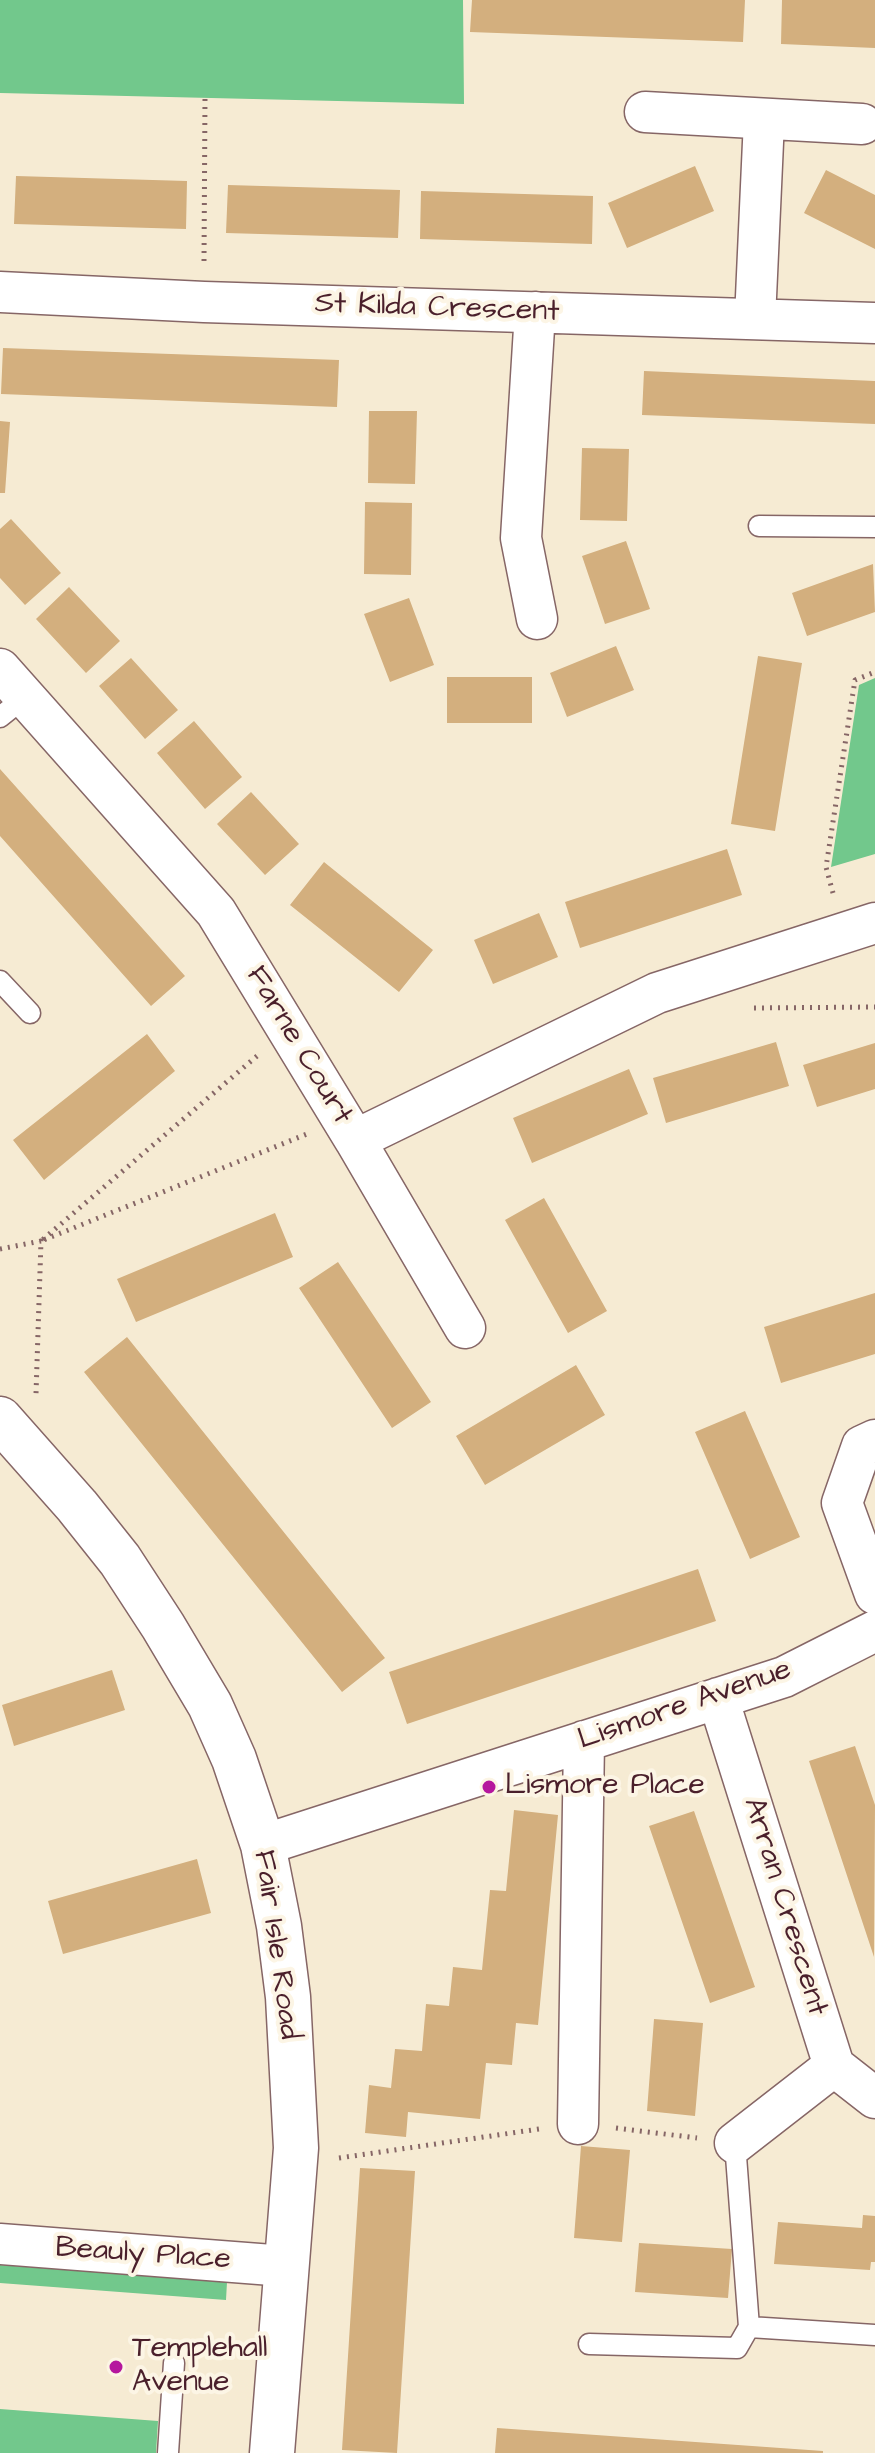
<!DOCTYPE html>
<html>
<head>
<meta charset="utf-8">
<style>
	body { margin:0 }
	canvas { display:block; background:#f6ebd3 }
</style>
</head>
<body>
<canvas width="875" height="2453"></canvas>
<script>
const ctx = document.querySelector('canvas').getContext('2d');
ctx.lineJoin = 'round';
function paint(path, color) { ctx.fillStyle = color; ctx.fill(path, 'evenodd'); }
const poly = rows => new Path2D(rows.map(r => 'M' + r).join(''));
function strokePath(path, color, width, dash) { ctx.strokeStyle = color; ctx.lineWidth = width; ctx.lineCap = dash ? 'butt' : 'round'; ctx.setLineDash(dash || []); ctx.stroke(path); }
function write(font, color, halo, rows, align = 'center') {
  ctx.font = font + ' "Architects Daughter",sans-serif'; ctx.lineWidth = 8; ctx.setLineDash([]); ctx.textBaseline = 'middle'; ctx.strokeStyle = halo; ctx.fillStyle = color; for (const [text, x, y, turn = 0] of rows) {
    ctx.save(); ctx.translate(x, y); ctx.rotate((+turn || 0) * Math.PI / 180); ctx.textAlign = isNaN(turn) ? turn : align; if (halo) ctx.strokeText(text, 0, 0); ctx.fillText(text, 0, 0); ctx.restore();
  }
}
paint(poly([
	[0,0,463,0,464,104,0,93],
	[875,678,875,854,831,867,859,685],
	[0,2265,227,2282,226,2300,0,2283],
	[0,2409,158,2421,156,2453,0,2453]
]), '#72c88c');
paint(poly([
	[472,0,745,0,743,42,470,32],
	[782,0,875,0,875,48,781,44],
	[695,166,714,211,627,248,608,203],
	[826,170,875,195,875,249,804,213],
	[16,176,187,181,186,229,14,224],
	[228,185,400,190,398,238,226,233],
	[421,191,593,196,592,244,420,239],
	[3,348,339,360,337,407,1,394],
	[644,371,875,381,875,424,642,415],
	[369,411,417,411,415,484,368,483],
	[0,421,10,422,5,493,0,493],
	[582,448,629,449,627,521,580,520],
	[365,502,412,503,411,575,364,574],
	[11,519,61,573,25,605,0,578,0,529],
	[626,541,650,609,605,624,582,556],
	[873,564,875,612,807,636,792,593],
	[69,587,120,641,86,673,36,619],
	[409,598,434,665,390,682,364,614],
	[616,646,634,690,567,717,550,673],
	[758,656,802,663,775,831,731,824],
	[131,658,178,710,145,739,99,686],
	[447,677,532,677,532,723,447,723],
	[194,721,242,777,205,809,157,753],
	[0,769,185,976,151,1006,0,836],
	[251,792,299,844,265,875,217,824],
	[727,849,742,895,580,948,565,902],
	[324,862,433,950,399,992,290,905],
	[539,913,558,957,493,984,474,940],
	[147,1034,175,1071,44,1180,13,1140],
	[776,1042,789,1086,666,1123,653,1078],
	[875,1043,875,1089,817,1107,803,1065],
	[629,1069,648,1114,532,1163,513,1118],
	[544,1198,607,1311,568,1333,505,1220],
	[275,1213,293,1257,136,1322,117,1279],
	[338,1262,431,1402,392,1428,299,1288],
	[875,1293,875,1354,781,1383,764,1327],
	[127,1337,385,1658,342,1692,84,1372],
	[576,1365,605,1415,485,1485,456,1436],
	[745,1411,800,1537,750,1559,695,1432],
	[698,1569,716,1621,407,1724,389,1672],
	[112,1670,125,1710,14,1746,2,1705],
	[855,1746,875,1805,874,1957,809,1761],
	[514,1810,558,1815,538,2025,516,2023,512,2065,486,2063,480,2119,408,2112,406,2137,365,2133,369,2085,391,2088,395,2049,422,2051,426,2004,449,2006,453,1967,482,1970,490,1890,506,1891],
	[694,1811,755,1987,710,2003,649,1826],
	[197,1859,211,1913,63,1954,48,1901],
	[654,2019,703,2023,695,2116,647,2111],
	[581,2146,630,2150,622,2242,574,2238],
	[360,2168,415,2171,397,2453,342,2450],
	[863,2215,875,2216,875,2262,871,2262,870,2270,774,2264,778,2222,862,2228],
	[639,2243,732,2249,728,2298,635,2292],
	[497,2428,823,2451,823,2453,495,2453]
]), '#d3af7e');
const lane = poly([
	[759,526,875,527],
	[0,717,25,697],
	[0,981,30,1013],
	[735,2143,749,2327],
	[589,2344,737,2348,749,2327,875,2335],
	[168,2453,174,2363]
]);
const street = poly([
	[645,112,862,124],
	[0,292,204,302,875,323],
	[535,312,521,538,537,619],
	[755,319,764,120],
	[0,669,216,912,355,1140,657,993,875,923],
	[355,1140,465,1328],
	[875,1440,862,1446,842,1503,875,1594],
	[718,1698,834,2066,875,2098],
	[263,1845,784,1677,875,1631],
	[578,2124,584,1741],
	[735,2143,834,2066],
	[0,2244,285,2266]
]);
const secondary = poly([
	[0,1419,77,1506,120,1560,163,1626,210,1705,234,1759,263,1845,279,1926,288,1997,296,2148,272,2453]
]);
strokePath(lane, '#866666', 23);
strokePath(street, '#866666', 43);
strokePath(secondary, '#866666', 47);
strokePath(poly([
	[204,261,205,98],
	[833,893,826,867,855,680,875,672],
	[754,1008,875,1007],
	[257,1056,41,1241,307,1134],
	[0,1249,41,1241,36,1394],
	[616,2128,697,2138],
	[339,2158,539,2129]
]), '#866666', 5, [2, 6]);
strokePath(lane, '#fff', 20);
strokePath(street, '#fff', 40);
strokePath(secondary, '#fff', 44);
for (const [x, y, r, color] of [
	[489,1787,8,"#b5179e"],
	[116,2367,8,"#b5179e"]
]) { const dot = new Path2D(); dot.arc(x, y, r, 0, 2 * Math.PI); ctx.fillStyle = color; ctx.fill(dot); strokePath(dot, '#fcf5e5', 3); }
write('30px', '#4a1f2b', '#fcf5e5', [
	["St Kilda Crescent",437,309,2],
	["Farne Court",298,1046,59],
	["Lismore Avenue",685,1706,-19],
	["Arran Crescent",784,1907,73],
	["Fair Isle Road",275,1945,82],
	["Beauly Place",143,2255,4]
]);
write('30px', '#4a1f2b', '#fcf5e5', [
	["Lismore Place",505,1787],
	["Templehall",132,2350],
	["Avenue",132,2384]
], 'left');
</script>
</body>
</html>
